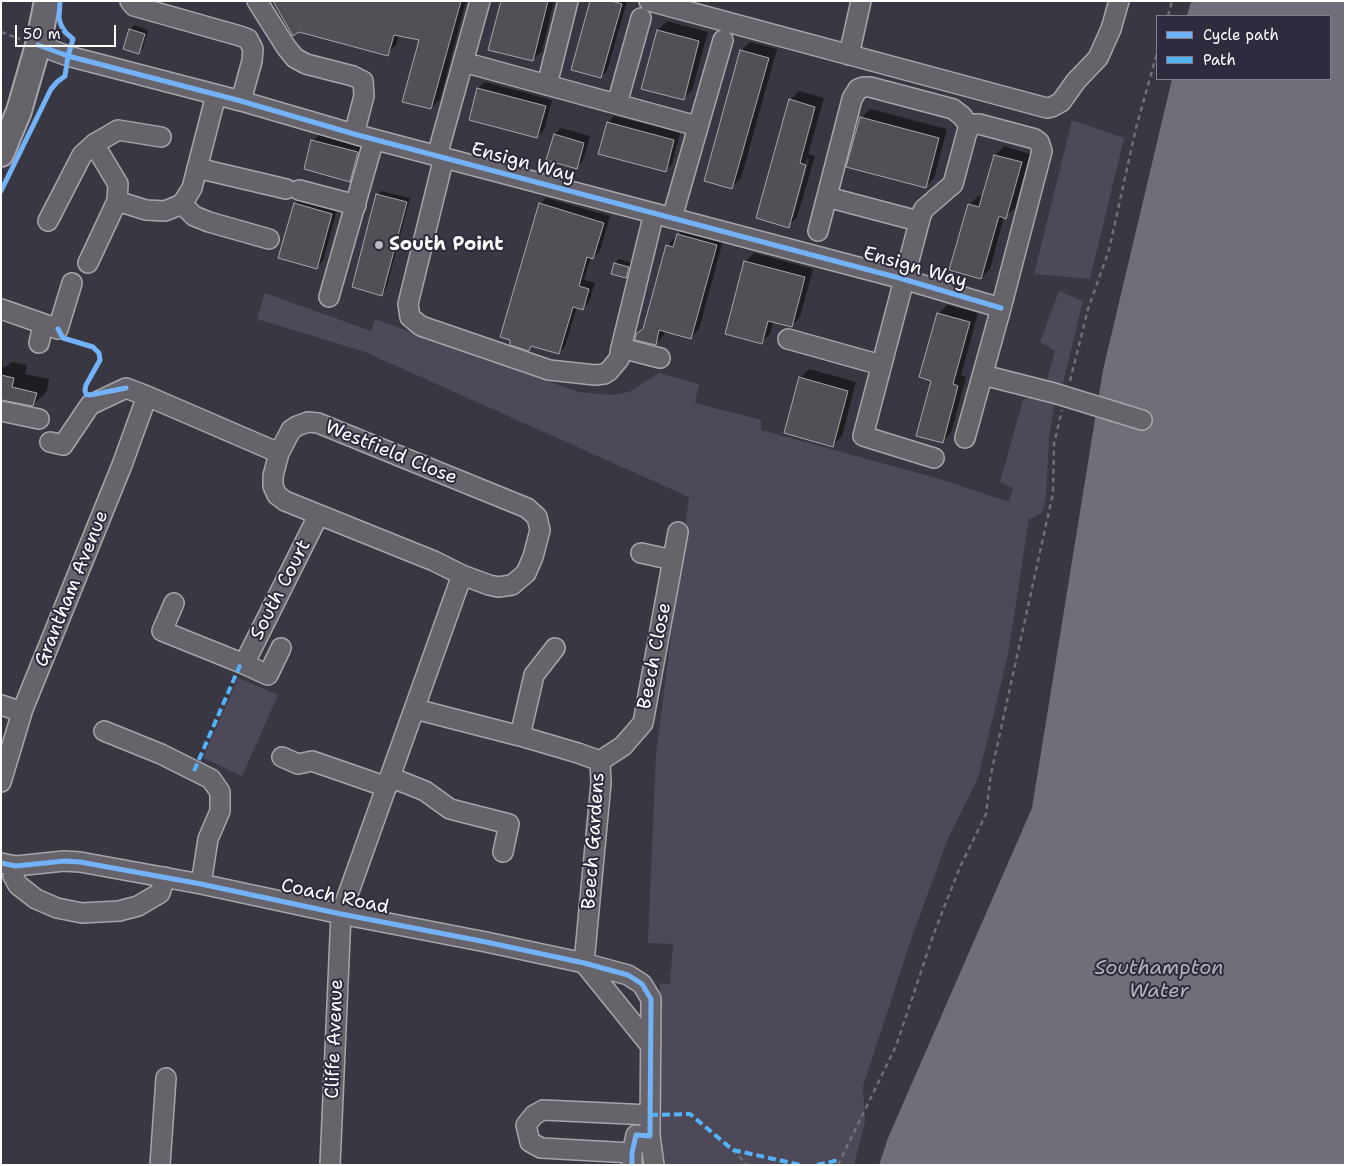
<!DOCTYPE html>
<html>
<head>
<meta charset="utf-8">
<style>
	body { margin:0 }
	#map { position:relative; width:1346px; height:1166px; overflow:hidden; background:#393741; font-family:"Shantell Sans",sans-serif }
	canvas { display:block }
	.frame { position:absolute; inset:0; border:2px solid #fff; pointer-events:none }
	.legend { position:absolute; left:1156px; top:15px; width:175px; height:65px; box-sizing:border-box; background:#2f2a3d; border:1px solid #827f8b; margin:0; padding:6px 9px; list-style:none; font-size:15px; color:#fff }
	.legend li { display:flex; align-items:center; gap:10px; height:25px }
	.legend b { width:25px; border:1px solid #827f8b }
	.scale { position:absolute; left:15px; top:25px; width:101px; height:22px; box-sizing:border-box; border:2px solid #fff; border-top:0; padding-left:6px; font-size:15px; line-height:18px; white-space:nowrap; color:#fff; -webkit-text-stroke:4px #2f2a3d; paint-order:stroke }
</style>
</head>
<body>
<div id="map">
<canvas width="1346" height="1166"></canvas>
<div class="frame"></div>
<ul class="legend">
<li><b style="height:6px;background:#73b2f8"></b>Cycle path</li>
<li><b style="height:6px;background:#52b3f8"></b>Path</li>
</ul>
<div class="scale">50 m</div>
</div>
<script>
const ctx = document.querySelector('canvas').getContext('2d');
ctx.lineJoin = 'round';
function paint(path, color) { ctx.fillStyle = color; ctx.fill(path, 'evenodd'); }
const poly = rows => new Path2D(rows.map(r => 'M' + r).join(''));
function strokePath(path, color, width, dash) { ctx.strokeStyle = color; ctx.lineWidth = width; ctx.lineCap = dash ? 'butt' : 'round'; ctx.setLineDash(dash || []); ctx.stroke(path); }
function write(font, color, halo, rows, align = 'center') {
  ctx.font = font + ' "Shantell Sans",sans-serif'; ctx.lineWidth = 4; ctx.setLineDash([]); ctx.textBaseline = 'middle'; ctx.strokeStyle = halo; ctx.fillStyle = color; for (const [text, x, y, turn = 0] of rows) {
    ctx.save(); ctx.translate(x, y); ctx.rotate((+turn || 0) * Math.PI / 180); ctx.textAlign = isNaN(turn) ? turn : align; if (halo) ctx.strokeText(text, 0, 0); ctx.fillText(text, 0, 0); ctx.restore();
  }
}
paint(poly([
	[1072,120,1124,138,1090,279,1034,274],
	[1059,291,1083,301,1062,387,1047,379,1055,351,1040,342],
	[265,293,371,331,375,319,578,392,613,395,629,392,659,373,699,384,695,403,761,420,761,430,940,479,1009,502,1013,488,1000,482,1023,400,1033,395,1055,402,1049,436,1046,498,1042,513,1029,519,1008,655,978,778,947,841,912,937,863,1086,865,1122,854,1165,636,1165,658,1043,660,983,670,984,673,944,648,943,656,753,689,497,365,352,257,319],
	[238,678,278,695,242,776,203,758]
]), '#4e4958');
paint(poly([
	[1191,1,1345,1,1345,1165,879,1165,888,1138,1032,808,1103,370,1172,79,1330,79,1330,16,1187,16]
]), '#716e79');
paint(poly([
	[274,1,466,1,440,99,431,108,420,39,399,35,396,45,387,54],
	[502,1,554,1,542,51,533,60],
	[591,1,627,1,607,71,601,77],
	[667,21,708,32,692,90,683,99,643,88,658,30],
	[134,25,148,30,143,48,138,52,130,30],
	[750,42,777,49,741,178,732,187,741,51],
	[485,82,552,100,544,130,537,137,470,119,478,88],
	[799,91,824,98,808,154,815,156,797,217,788,226,790,100],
	[807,158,809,159,793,218,790,218],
	[870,109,947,129,934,178,925,187,861,118],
	[614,116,680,133,672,164,665,170,608,123],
	[561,128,590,136,583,161,576,167,555,134],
	[319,134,364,146,356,174,350,180,313,141],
	[1004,146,1030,154,1015,208,1004,217,990,269,981,278,969,205,978,196,983,197,995,155],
	[381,191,410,198,386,290,382,294,377,195],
	[302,197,338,207,323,261,316,268,295,203],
	[546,198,610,216,600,251,593,258,591,257,584,280,595,283,589,302,582,309,577,307,565,346,559,353,533,345,528,350,540,204],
	[686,226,724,237,699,329,691,338,665,331,664,335,656,343,637,335,645,327,667,246,676,237,677,238,678,235],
	[754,253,813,269,800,317,791,326,774,321,770,334,762,342,745,262],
	[619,259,633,263,630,273,626,277,615,263],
	[947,305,978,313,961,375,966,377,951,433,942,442,932,380,938,314],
	[12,362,27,365,25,374,49,379,47,391,33,405,1,399,1,366,6,367],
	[809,369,856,382,842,436,833,445,800,378]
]), '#0007');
const building = poly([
	[273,1,461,1,431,109,402,102,419,40,394,35,388,56,299,32,293,36,273,1],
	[501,1,548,1,533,61,488,50,501,1],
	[590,1,611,1,622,4,601,78,571,70,590,1],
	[129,29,145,34,139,54,123,49,129,29],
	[657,30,699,41,684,100,641,89,657,30],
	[740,50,769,58,732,189,704,181,740,50],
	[477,88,546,106,537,138,469,120,477,88],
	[789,99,815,107,800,163,806,165,789,228,756,218,789,99],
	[860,117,939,138,926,188,846,167,860,117],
	[607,122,674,140,666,172,598,154,607,122],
	[554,134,584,143,577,169,546,160,554,134],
	[311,140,358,152,350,182,304,169,311,140],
	[994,155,1022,162,1006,219,999,216,981,279,949,270,968,204,979,207,994,155],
	[376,194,407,202,382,296,352,287,376,194],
	[294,203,332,214,317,269,278,258,294,203],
	[539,203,604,223,593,259,587,257,579,286,589,289,583,310,573,307,559,354,531,346,529,351,510,345,510,340,500,337,539,203],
	[677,234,717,245,691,339,659,330,656,345,635,340,636,334,643,329,666,245,673,247,677,234],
	[744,261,805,277,792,327,768,321,762,344,725,334,744,261],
	[614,263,629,267,626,278,611,274,614,263],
	[937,313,970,322,953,384,958,386,943,443,916,436,931,381,919,377,937,313],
	[1,375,14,378,12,387,37,393,33,406,1,400,1,375],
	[799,377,848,391,833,447,784,433,799,377]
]);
paint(building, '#515056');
strokePath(building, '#a6a5aa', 1);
const minor = poly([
	[130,1,134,6,240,36,248,39,253,49,252,61,241,101],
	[257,1,286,47,295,58,306,64,353,76,363,81,364,96,354,134],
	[649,1,1047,108,1052,107,1061,102,1076,81,1098,58,1111,29,1119,1],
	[38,45,68,56,241,101,354,134,903,279,1001,308],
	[849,55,861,1],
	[463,62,697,126],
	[547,85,568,1],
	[617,104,641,18],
	[437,156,480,1],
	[444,157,408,304,410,317,421,326,549,370,595,375,604,374,609,371,619,359,621,348],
	[197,168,286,189],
	[299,190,356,205],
	[827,197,918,221],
	[117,201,146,210,165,211,182,204,192,188,216,95],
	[182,204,194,216,209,222,269,239],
	[654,213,621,348,660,358],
	[672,218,723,40],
	[48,221,82,155,94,144,118,130,161,137],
	[818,231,852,99,858,89,863,87,870,87,953,109,962,116,970,127],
	[88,263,117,201,118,184,94,144],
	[329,297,374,139],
	[1,309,58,329,72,283],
	[788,339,881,365],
	[39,343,43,325],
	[983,375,1054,393,1142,420],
	[1,411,39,419],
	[308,422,318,423,527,508,537,517,540,530,533,557,526,573,512,585,498,587,489,585,462,575,434,561,285,501,277,495,273,486,273,476,279,453,291,430,297,426,308,422],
	[50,442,63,445,90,405,126,388,147,396],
	[934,458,863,436,921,215,924,209,953,184,967,132,970,127,974,124,979,124,1035,139,1039,142,1042,151,1001,308,965,438],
	[641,553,673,560],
	[174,603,162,631,244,664,318,516],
	[244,664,268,675,281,648],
	[1,705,22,712],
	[415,709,520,736,578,753,600,761,601,783,584,963,651,1046],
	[104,731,161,754,211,779,220,792,220,811,208,839,201,884],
	[520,736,534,675,555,648],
	[282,757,298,764,312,761,387,787],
	[600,761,623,746,643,723,678,532],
	[390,777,425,791,450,809,509,824,503,852],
	[1,782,23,709,122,465,147,396,279,453],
	[1,863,16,866,64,861,80,862,201,884,341,914,486,942,584,963,628,975,642,984,651,999,650,1136,636,1135,632,1153,632,1165],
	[16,866,13,876,18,885,36,899,57,908,82,913,119,911,138,906,160,893,165,877],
	[650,1136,654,1165],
	[632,1153,541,1148,530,1142,526,1125,534,1115,543,1110,650,1115],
	[160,1165,166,1078],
	[330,1165,341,914,462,575]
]);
const major = poly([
	[1,154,19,111,38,45,47,1]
]);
strokePath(minor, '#a6a5aa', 22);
strokePath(major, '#a6a5aa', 28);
strokePath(poly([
	[1168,16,1172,1],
	[1,32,20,39],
	[1070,381,1088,309,1109,250,1136,128,1157,53],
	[733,1150,747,1165],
	[838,1165,896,1046,934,933,960,867,986,814,991,774,1053,493,1054,444,1062,410]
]), '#6f6e73', 2.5, [5, 4]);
strokePath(minor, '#66646a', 19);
strokePath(major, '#66646a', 24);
strokePath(poly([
	[194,771,241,663],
	[650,1115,690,1114,733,1150,801,1165],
	[817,1165,839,1160]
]), '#52b3f8', 4, [8, 4]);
strokePath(poly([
	[38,45,68,56,241,101,354,134,903,279,1001,308],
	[1,191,51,89,57,82,65,76,68,56,73,39,65,32,61,25,59,18,60,1],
	[58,329,63,338,93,347,99,353,100,360,86,385,85,390,86,394,90,395,126,388],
	[1,863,16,866,64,861,80,862,201,884,341,914,486,942,584,963,628,975,642,984,651,999,650,1136,636,1135,632,1153,632,1165]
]), '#73b2f8', 5);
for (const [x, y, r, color] of [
	[379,245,5,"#bab9bc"]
]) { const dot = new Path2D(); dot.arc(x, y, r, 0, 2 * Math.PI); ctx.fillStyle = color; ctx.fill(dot); strokePath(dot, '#2f2a3d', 2); }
write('19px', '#fff', '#2f2a3d', [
	["Ensign Way",523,163,15],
	["Ensign Way",915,268,16],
	["Westfield Close",391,453,22],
	["Grantham Avenue",72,589,-68],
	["South Court",281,590,-63],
	["Beech Close",655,656,-79],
	["Beech Gardens",594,841,-86],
	["Coach Road",335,897,12],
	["Cliffe Avenue",335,1039,-88]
]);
write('bold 19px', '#fff', '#2f2a3d', [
	["South Point",389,245]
], 'left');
write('italic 20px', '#b4b2b9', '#2f2a3d', [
	["Southampton",1159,969],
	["Water",1159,992]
]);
</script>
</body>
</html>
